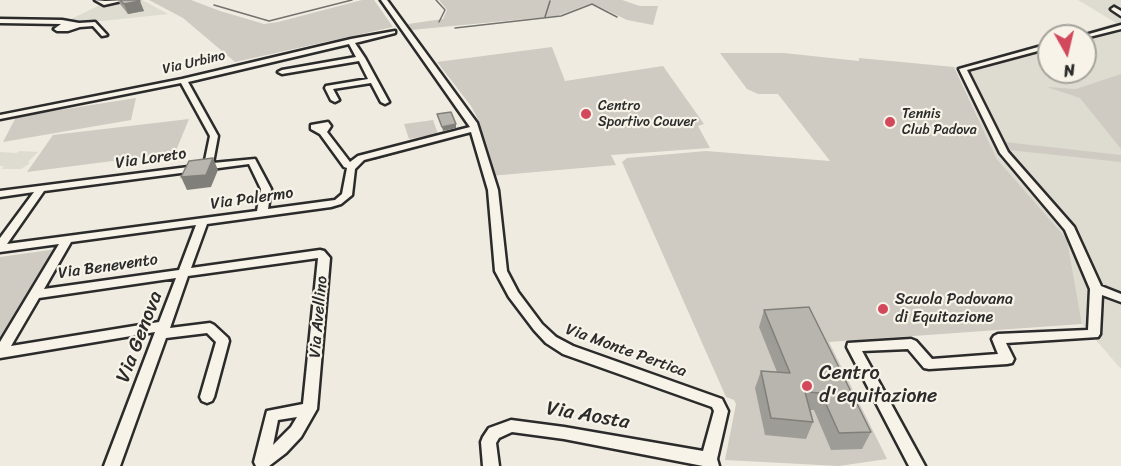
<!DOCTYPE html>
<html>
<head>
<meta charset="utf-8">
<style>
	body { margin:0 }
	#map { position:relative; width:1121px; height:466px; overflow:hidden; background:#efebe0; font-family:Sriracha,sans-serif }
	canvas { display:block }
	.north { position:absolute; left:1037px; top:24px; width:60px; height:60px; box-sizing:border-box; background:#f7f3e8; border:2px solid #a5a39c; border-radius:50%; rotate:172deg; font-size:16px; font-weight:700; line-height:24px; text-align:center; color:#2b2b2b }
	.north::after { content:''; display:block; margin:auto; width:21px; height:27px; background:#d1495b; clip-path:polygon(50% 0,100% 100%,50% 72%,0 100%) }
</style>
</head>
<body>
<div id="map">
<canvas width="1121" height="466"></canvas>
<div class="north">N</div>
</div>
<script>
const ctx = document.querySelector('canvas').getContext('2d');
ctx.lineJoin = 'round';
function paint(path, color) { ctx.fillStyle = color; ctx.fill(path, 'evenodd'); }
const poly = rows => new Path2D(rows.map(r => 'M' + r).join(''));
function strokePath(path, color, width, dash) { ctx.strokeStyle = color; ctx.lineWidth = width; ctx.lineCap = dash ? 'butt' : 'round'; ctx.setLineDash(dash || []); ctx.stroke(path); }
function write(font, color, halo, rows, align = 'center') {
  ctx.font = font + ' Sriracha,sans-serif'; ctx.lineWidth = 4.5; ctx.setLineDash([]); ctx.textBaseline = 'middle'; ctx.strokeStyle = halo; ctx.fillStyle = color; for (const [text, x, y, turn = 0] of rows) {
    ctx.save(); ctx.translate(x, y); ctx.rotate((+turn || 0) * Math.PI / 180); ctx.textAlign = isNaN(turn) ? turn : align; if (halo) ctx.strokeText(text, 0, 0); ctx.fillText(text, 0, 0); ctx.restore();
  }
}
paint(poly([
	[130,0,142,0,168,14,102,21,69,20,100,5],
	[1078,0,1121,0,1121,369,1082,324,1067,239,997,159,955,67,1049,42,1049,72,1085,72,1085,36,1070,36,1116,23],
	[20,151,38,152,28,162,30,163,21,169,1,169,4,166,0,166,0,152,16,153]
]), '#dedbd1');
paint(poly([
	[149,0,191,0,220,11,264,24,278,22,362,0,374,0,393,27,235,62,183,18],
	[439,0,622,0,640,6,658,6,653,25,627,20,592,3,557,16,411,30,408,24,443,19,447,10],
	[552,47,565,81,663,66,704,124,698,126,710,148,611,155,616,165,490,176,480,123,471,106,437,62],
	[720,53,784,53,859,61,859,58,954,67,997,159,1067,239,1082,324,829,342,887,459,839,466,725,460,736,404,734,400,726,397,622,162,627,158,706,151,830,161,778,94,758,94,747,89],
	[1121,74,1121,149,1080,98,1047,87,1076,89],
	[136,98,131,120,3,142,16,117],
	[189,119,175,153,27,172,53,135],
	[433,120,438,134,409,139,404,124],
	[1005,142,1121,155,1121,162,1009,150],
	[57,249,0,341,0,257]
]), '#cfcbc2');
strokePath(poly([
	[379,0,435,78],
	[436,0,445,10,439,22],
	[214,5,269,21,352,0],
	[545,17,550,1],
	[455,28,561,16,592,4,617,17]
]), '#74726e', 1.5);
strokePath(poly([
	[434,76,467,123],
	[374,159,467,133]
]), '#74726e', 2);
const street = poly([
	[95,0,105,1,126,0,104,5,95,0],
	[381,0,387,0,477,123,498,190,507,271,518,292,542,324,556,337,573,346,722,399,728,411,717,459,719,466,703,466,564,439,512,432,499,438,496,443,499,466,483,466,481,442,483,437,489,428,511,420,564,427,703,451,714,411,712,407,563,354,546,343,534,330,509,297,495,271,488,190,471,132,364,160,355,169,352,195,341,204,331,207,207,224,191,268,320,250,324,251,330,258,317,409,301,437,286,453,269,466,256,466,254,462,267,411,303,404,318,258,188,276,170,328,210,323,214,325,228,338,229,341,214,397,212,401,207,403,202,401,200,397,216,342,207,333,166,338,120,466,104,466,155,332,0,358,0,342,59,244,0,252,0,238,34,192,0,197,0,191,204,165,210,136,181,83,0,119,0,115,182,79,351,39,395,31,395,33,355,43,365,58,389,102,385,104,381,102,371,83,333,89,339,100,335,102,331,100,325,88,326,86,368,79,359,61,282,74,278,72,282,70,356,57,349,44,188,82,218,136,213,163,255,159,271,189,268,209,335,200,342,194,347,168,344,167,320,134,311,129,311,125,328,122,331,126,327,132,350,162,358,156,470,127,381,0],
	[249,164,261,189,257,211,7,244,44,191,249,164],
	[196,225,179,270,44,289,71,242,196,225],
	[176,278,159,322,11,346,39,298,176,278],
	[297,417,291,427,273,445,278,420,297,417],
	[1114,7,1121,11,1121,16,1112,10,1111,9,1114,7],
	[0,19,62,20,79,23,95,22,107,35,102,36,93,26,80,27,68,31,57,31,54,29,61,24,0,23,0,19],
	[1121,25,1121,29,1085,38,1085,36,1082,36,1121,25],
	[1049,44,1049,48,967,70,1008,152,1074,227,1101,286,1121,294,1121,302,1102,295,1100,334,1098,337,1006,343,1014,359,1012,363,1007,364,929,369,924,368,908,349,862,351,925,466,909,466,847,347,848,343,911,339,916,341,932,359,998,354,992,339,994,336,998,334,1088,330,1090,289,1065,230,1000,153,959,69,1049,44]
]);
strokePath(street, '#2b2b2b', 5);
paint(street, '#f7f3e8');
paint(poly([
	[118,0,138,0,144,11,128,14,120,4],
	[764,310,871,432,862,449,831,450,814,410,810,410,813,422,806,439,765,435,755,388,761,371,777,372,759,327]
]), '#9e9c96');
paint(poly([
	[140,1,144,11,128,14,124,4],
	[456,124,456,128,443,131,442,127],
	[213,158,218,170,211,187,187,190,181,177]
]), '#817f7a');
const building = poly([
	[120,0,138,0,140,1,124,4,120,0],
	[451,112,456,124,442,127,437,114,451,112],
	[213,158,206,175,181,177,189,161,213,158],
	[809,307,871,432,839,433,821,393,805,392,813,422,771,418,761,371,790,373,764,310,809,307]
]);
paint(building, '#b8b5ae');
strokePath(building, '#817f7a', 1.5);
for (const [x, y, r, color] of [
	[586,114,6,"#d1495b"],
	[890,122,6,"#d1495b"],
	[883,309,6,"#d1495b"],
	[807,386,6,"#d1495b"]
]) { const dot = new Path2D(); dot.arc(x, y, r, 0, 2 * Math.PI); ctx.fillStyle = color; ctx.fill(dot); strokePath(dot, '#f7f3e8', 2); }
write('14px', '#2b2b2b', '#f7f3e8', [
	["Via Urbino",194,63,-13]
]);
write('14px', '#2b2b2b', '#f7f3e8', [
	["Centro",598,106],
	["Sportivo Couver",598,122],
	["Tennis",902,114],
	["Club Padova",902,130]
], 'left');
write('16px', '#2b2b2b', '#f7f3e8', [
	["Via Loreto",151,159,-8],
	["Via Palermo",252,199,-8],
	["Via Benevento",108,267,-8],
	["Via Avellino",319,317,-85],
	["Via Monte Pertica",626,351,20]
]);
write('16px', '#2b2b2b', '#f7f3e8', [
	["Scuola Padovana",895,300],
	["di Equitazione",895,318]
], 'left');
write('20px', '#2b2b2b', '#f7f3e8', [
	["Via Genova",140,337,-69],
	["Via Aosta",588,416,10]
]);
write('20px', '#2b2b2b', '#f7f3e8', [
	["Centro",819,374],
	["d'equitazione",819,397]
], 'left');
</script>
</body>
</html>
